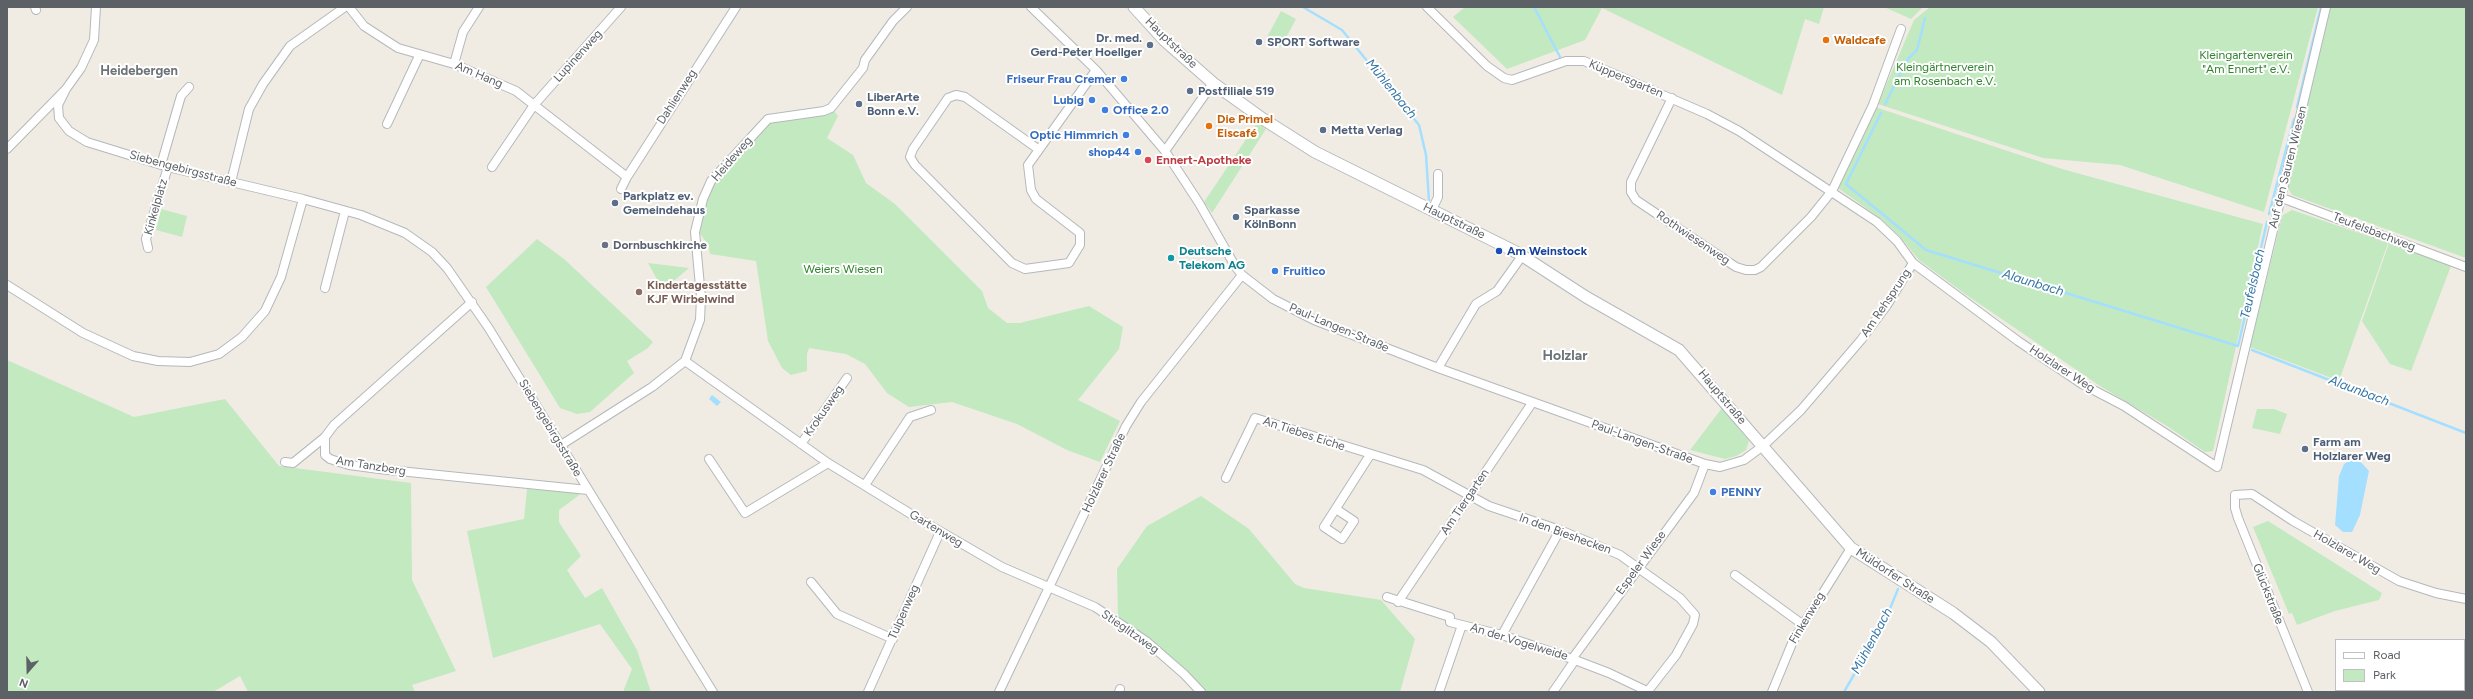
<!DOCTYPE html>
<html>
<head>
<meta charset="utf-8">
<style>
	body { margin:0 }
	#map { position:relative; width:2473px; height:699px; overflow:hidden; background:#f0ece4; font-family:Figtree,sans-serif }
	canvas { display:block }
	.frame { position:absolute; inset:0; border:8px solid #5c6166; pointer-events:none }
	.legend { position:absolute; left:2335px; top:639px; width:130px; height:52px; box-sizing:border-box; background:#fff; border:1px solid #bec0c2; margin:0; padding:5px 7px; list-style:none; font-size:12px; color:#5c6166 }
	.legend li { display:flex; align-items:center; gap:8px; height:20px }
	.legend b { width:20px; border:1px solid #bec0c2 }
	.north { position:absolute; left:8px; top:651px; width:40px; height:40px; -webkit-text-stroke:3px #fff; paint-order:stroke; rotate:200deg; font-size:11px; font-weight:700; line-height:16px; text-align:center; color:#5c6166 }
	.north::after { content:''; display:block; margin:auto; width:14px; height:18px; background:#5c6166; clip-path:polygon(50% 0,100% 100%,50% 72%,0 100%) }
</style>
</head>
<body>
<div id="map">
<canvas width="2473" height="699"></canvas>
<div class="frame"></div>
<ul class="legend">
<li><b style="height:5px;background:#fff"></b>Road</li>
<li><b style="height:11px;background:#c2e9bf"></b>Park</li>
</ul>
<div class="north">N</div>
</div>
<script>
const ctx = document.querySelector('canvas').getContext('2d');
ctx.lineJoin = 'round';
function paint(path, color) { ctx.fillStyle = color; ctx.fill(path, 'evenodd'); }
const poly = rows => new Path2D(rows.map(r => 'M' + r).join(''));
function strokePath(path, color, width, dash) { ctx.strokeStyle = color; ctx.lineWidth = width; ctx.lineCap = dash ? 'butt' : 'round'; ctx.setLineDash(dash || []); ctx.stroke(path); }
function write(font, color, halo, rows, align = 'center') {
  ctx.font = font + ' Figtree,sans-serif'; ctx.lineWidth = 4; ctx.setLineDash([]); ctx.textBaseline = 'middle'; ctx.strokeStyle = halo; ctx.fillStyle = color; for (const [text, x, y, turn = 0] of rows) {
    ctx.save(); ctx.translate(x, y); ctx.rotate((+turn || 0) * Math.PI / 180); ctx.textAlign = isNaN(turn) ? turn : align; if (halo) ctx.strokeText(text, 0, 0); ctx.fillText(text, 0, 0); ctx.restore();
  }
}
paint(poly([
	[1465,7,1824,7,1819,24,1805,19,1782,95,1602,8,1585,40,1507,69,1453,17],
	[1884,7,1923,7,1911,19],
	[1930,7,2318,7,2264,212,2120,165,2043,158,1878,104,1914,20],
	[2330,7,2466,7,2466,258,2292,195,2288,188],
	[1281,11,1296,19,1281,47,1266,39],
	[1869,105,2062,169,2263,224,2213,451,2205,452,2167,426,2100,386,1965,294,1919,260,1902,239,1880,218,1838,188],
	[833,110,838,116,827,138,853,155,866,183,895,204,982,291,988,308,1007,323,1020,323,1089,306,1123,327,1119,349,1078,400,1120,421,1100,462,1067,450,1017,424,952,402,909,407,887,393,865,364,846,354,809,348,807,354,807,371,791,375,782,368,768,341,756,261,710,254,708,245,699,232,709,187,765,123],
	[1257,123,1266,129,1212,213,1204,202],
	[161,209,187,216,182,237,156,230],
	[2292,210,2388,243,2339,381,2250,347,2281,221,2283,215],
	[537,239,564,259,653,342,648,348,627,361,634,373,590,412,577,414,560,408,486,287],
	[2389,243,2451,266,2411,371,2390,364,2362,321],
	[648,263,689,268,663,290],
	[7,360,134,417,225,399,279,466,411,483,412,580,456,671,412,685,415,692,248,692,240,676,213,692,7,692],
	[1722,408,1749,441,1746,450,1736,456,1725,459,1690,450],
	[2257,409,2274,409,2287,414,2280,434,2252,428],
	[527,489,582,493,559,510,559,522,581,556,567,570,585,598,602,588,637,650,651,692,623,692,632,669,600,624,493,658,467,531,524,519],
	[1201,496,1249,529,1295,584,1304,588,1381,600,1415,639,1400,692,1198,692,1118,620,1117,569,1147,526],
	[2268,521,2382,593,2379,600,2335,611,2297,625,2292,613,2289,614,2253,527],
	[2350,690,2444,690,2443,692,2425,690,2424,692,2349,692]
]), '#c2e9bf');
paint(poly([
	[712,395,721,402,717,406,709,399],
	[2358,459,2369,471,2360,515,2352,532,2343,532,2335,525,2339,476,2344,464,2350,460]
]), '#a5dfff');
strokePath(poly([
	[1303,7,1342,30,1419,125,1426,155,1429,201],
	[1534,7,1560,57],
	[1885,104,1908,59,1917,50,1925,18],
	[2297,107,2321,7],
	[1881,113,1846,184,1926,250,2238,346,2267,222],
	[2269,214,2294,119],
	[2252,350,2466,433],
	[1844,692,1885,621,1898,589]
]), '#a5dfff', 2.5);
const street = poly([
	[35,7,36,10],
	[349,7,364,26,398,48,454,64,516,91,627,177],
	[1031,7,1096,70,1165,151,1199,203,1235,266,1242,275,1273,299,1314,320,1438,368,1705,464,1720,467,1744,460,1763,446,1801,410,1861,340,1887,305,1913,263],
	[1427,7,1487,66,1504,78,1512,80,1566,61,1584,61,1707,114,1739,131,1877,222,1897,241,1913,263,2018,341,2082,384,2124,406,2217,467,2326,7],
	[454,64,463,32,479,7],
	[66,89,58,105,59,118,69,131,87,142,168,167,303,199,361,215,405,233,432,252,447,268,488,327,713,692],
	[1672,98,1631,182,1631,192,1636,200,1736,267,1746,270,1755,270,1761,267,1811,217,1832,191,1873,105,1901,29],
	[387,124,419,56],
	[7,149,66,89,81,68,94,40,96,7],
	[1038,149,965,97,956,95,948,98,913,149,910,157,915,165,1012,263,1025,269,1069,263,1080,245,1080,233,1036,199,1031,190,1028,165,1096,70],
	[1165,151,1213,83],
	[161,165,181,96,189,87],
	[492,167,534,105,621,7],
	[231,182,249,109,263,84,290,46,345,7],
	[621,189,627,177,736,7],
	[2282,198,2466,267],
	[1432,210,1438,197,1438,174],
	[148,248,146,239,168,167],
	[7,285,83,333,133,356,158,361,190,362,219,354,242,337,265,311,281,277,303,199],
	[325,288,345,211],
	[472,302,334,425,325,437,325,455,330,459,349,465,379,469,588,490],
	[685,361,828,463,919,519,1002,567,1095,607,1146,641,1184,674,1201,692],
	[1438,368,1476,304,1497,291,1522,256],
	[801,444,847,378],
	[561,445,652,387,685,361,700,320,701,297,695,232,703,199,711,181,768,119,824,111,831,108,863,68,865,60,893,21,907,7],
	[709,459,745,513,828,463],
	[285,462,293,463,325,437],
	[1226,478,1255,418,1423,470,1489,506,1560,530,1620,555,1680,598,1695,615,1693,624,1676,655,1648,691],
	[865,485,910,417,931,410],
	[1336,509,1354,521,1342,539,1324,527,1370,455],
	[1735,575,1802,624],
	[811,582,837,614,893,639],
	[1387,597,1450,617,1450,622,1502,635,1575,660,1609,673,1649,692],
	[1398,602,1532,403],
	[1502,635,1560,530],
	[1572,659,1694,493,1705,464],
	[868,692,940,532],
	[999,692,1126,426,1141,402,1242,275],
	[1119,692,1120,689],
	[1439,692,1462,625],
	[1553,692,1575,660],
	[1772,692,1793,641,1851,548],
	[2308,692,2238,518,2235,508,2235,495,2252,494,2293,521,2399,581,2436,593,2466,599]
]);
const secondary = poly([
	[1134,7,1164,40,1213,83,1263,119,1315,152,1518,253,1586,297,1679,350,1851,548,1953,613,1991,642,2039,692]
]);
strokePath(street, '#b5b8bc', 10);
strokePath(secondary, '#b6babf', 13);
strokePath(street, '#fff', 8);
strokePath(secondary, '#fff', 11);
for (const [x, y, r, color] of [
	[1826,40,4,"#e8710a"],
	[1259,42,4,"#5c6f8a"],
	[1150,45,4,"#5c6f8a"],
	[1124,79,4,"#3f7fe0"],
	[1190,91,4,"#5c6f8a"],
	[1092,100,4,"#3f7fe0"],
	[859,104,4,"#5c6f8a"],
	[1105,110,4,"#3f7fe0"],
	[1209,126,4,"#e8710a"],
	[1323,130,4,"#5c6f8a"],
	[1126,135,4,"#3f7fe0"],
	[1138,152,4,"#3f7fe0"],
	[1148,160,4,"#e0444e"],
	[615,203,4,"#5c6f8a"],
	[1236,217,4,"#5c6f8a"],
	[605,245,4,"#6b7280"],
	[1499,251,4,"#1a4fb4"],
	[1171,258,4,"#0f9aa8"],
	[1275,271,4,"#3f7fe0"],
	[639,292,4,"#8d6e63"],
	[2305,449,4,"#5c6f8a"],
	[1713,492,4,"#3f7fe0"]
]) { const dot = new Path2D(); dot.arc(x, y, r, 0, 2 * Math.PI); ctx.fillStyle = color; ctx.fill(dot); strokePath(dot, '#fff', 1.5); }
write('bold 12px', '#4e5e75', '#fff', [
	["Dr. med.",1142,38,"right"],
	["Gerd-Peter Hoellger",1142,52,"right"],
	["SPORT Software",1267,42],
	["Postfiliale 519",1198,91],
	["LiberArte",867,97],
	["Bonn e.V.",867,111],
	["Metta Verlag",1331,130],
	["Parkplatz ev.",623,196],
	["Gemeindehaus",623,210],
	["Sparkasse",1244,210],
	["KölnBonn",1244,224],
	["Farm am",2313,442],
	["Holzlarer Weg",2313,456]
], 'left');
write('bold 12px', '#c56008', '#fff', [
	["Waldcafe",1834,40],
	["Die Primel",1217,119],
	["Eiscafé",1217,133]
], 'left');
write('12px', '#5c6166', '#fff', [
	["Hauptstraße",1171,43,44],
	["Lupinenweg",578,56,-48],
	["Am Hang",479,75,23],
	["Küppersgarten",1626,79,23],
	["Dahlienweg",677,97,-57],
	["Heideweg",732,159,-49],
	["Auf den Sauren Wiesen",2288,167,-76],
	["Siebengebirgsstraße",183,169,15],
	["Kinkelplatz",156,207,-74],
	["Hauptstraße",1454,221,26],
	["Teufelsbachweg",2374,232,21],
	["Rothwiesenweg",1693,238,34],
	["Am Rehsprung",1886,303,-56],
	["Paul-Langen-Straße",1339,328,23],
	["Holzlarer Weg",2062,369,33],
	["Hauptstraße",1722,397,50],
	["Krokusweg",824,411,-55],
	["Siebengebirgsstraße",550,428,59],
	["An Tiebes Eiche",1304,434,18],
	["Paul-Langen-Straße",1642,442,20],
	["Am Tanzberg",371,466,9],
	["Holzlarer Straße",1104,473,-65],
	["Am Tiergarten",1465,502,-56],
	["Gartenweg",936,529,31],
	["In den Bieshecken",1565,534,20],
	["Holzlarer Weg",2347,552,30],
	["Espeler Wiese",1641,563,-54],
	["Müldorfer Straße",1895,576,33],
	["Glückstraße",2268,594,68],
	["Tulpenweg",904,612,-66],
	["Finkenweg",1807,618,-59],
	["Stieglitzweg",1130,632,35],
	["An der Vogelweide",1519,642,17]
]);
write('12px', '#30842e', '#fff', [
	["Kleingartenverein",2246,55],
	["\"Am Ennert\" e.V.",2246,69],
	["Kleingärtnerverein",1945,67],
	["am Rosenbach e.V.",1945,81],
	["Weiers Wiesen",843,269]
]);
write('bold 12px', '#366cbe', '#fff', [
	["Friseur Frau Cremer",1116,79],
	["Lubig",1084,100],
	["Office 2.0",1113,110,"left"],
	["Optic Himmrich",1118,135],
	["shop44",1130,152],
	["Fruitico",1283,271,"left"],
	["PENNY",1721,492,"left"]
], 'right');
write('bold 12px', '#be3a42', '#fff', [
	["Ennert-Apotheke",1156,160]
], 'left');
write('bold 12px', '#5b616d', '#fff', [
	["Dornbuschkirche",613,245]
], 'left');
write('bold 12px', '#0d838f', '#fff', [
	["Deutsche",1179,251],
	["Telekom AG",1179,265]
], 'left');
write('bold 12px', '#164399', '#fff', [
	["Am Weinstock",1507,251]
], 'left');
write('bold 12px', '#785e54', '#fff', [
	["Kindertagesstätte",647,285],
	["KJF Wirbelwind",647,299]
], 'left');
write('bold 13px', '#6d7478', '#fff', [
	["Heidebergen",139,71]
]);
write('italic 13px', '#3476a7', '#fff', [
	["Mühlenbach",1391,89,51],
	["Alaunbach",2033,283,17],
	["Teufelsbach",2253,284,-77],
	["Alaunbach",2359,391,21],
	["Mühlenbach",1872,641,-62]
]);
write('bold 14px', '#6d7478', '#fff', [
	["Holzlar",1565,356]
]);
</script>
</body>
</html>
